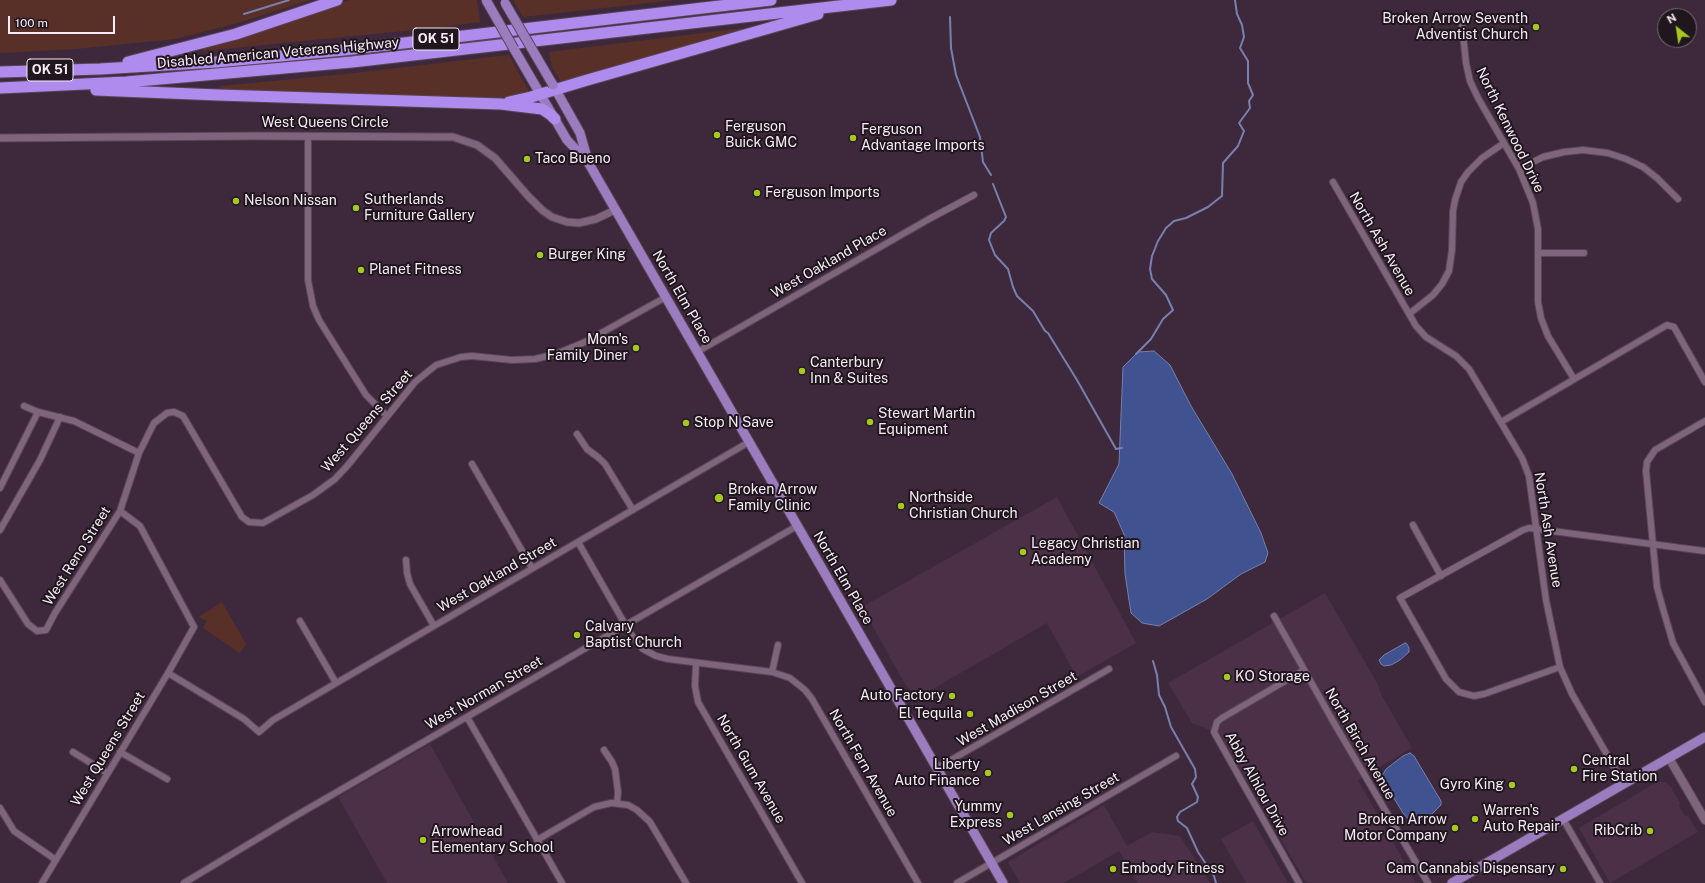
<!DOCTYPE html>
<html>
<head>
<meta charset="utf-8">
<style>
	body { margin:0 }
	#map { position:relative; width:1705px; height:883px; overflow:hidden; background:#3e293c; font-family:"Public Sans",sans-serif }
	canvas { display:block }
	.north { position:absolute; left:1657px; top:8px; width:40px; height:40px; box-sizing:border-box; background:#1f161e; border:1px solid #766b74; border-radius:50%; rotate:330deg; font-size:11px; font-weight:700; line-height:16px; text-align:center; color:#f8eaf6 }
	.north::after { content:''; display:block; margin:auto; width:14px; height:18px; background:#a6c821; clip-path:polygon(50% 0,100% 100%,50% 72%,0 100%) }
	.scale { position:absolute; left:8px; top:16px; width:107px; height:18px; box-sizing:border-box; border:2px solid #f8eaf6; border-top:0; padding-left:5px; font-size:12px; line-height:14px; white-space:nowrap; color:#f8eaf6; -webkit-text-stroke:3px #1f161e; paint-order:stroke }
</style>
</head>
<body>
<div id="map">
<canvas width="1705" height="883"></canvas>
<div class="north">N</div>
<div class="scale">100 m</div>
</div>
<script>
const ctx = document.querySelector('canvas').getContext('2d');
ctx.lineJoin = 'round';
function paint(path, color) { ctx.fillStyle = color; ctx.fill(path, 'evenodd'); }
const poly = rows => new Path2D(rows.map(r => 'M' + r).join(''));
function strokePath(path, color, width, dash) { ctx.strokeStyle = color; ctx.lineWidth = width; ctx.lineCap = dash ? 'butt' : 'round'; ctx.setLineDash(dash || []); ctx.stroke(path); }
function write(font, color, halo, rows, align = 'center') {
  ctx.font = font + ' "Public Sans",sans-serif'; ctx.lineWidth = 4; ctx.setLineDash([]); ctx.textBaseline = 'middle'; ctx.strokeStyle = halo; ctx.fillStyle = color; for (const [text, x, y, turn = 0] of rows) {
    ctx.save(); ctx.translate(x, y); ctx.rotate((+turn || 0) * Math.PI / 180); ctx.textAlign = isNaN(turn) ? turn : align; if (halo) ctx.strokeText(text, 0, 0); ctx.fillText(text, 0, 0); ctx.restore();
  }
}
paint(poly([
	[1057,497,1136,643,1077,677,1047,623,919,697,906,686,862,607],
	[1325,593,1377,683,1382,696,1412,748,1358,780,1416,883,1308,883,1304,879,1220,734,1192,723,1168,683],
	[430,744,508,883,387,883,338,797],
	[1657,782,1665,782,1671,787,1680,803,1679,806,1684,815,1688,816,1698,832,1610,883,1579,828],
	[1104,805,1127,846,1152,832,1180,836,1210,883,1138,883,1119,851,1064,883,1020,883,1008,862],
	[1253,821,1288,883,1246,883,1221,839]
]), '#4b3048');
paint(poly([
	[0,0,310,0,238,23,175,39,76,49,0,53],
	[350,0,477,0,480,22,444,27,203,51,203,47],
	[513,0,675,0,523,17],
	[752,27,749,30,562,83,552,67,549,52],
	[509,55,531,95,505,98,221,90,220,86,346,74],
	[222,602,246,644,240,653,203,628,207,621,199,617]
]), '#593028');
const water = poly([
	[1154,351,1170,365,1191,406,1232,474,1261,533,1268,553,1265,562,1241,574,1207,599,1159,626,1142,623,1131,613,1125,574,1124,534,1114,512,1099,503,1119,464,1123,367,1138,352,1154,351],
	[1405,643,1407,644,1409,648,1409,652,1400,660,1391,665,1384,666,1381,664,1379,660,1384,655,1405,643],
	[1410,753,1414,756,1441,801,1441,805,1432,814,1415,823,1410,821,1403,813,1383,780,1382,776,1386,769,1403,756,1410,753]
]);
paint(water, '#40528f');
strokePath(water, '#7780ae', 1);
strokePath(poly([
	[244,14,289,0],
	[950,17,951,48,956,75,980,137,983,162,991,175],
	[993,184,1006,217,1004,221,991,233,989,240,995,255,1008,269,1013,287,1017,296,1033,311,1045,331,1048,333,1077,380,1116,449,1122,448],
	[1136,354,1151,339,1163,319,1173,310,1166,295,1152,279,1150,269,1152,256,1158,241,1166,228,1174,221,1186,218,1208,207,1222,196,1223,163,1238,146,1244,131,1239,123,1250,108,1249,101,1253,95,1248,83,1248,61,1240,48,1244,37,1242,25,1237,14,1235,0],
	[1153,661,1157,675,1159,695,1165,707,1171,727,1195,769,1196,777,1192,784,1198,797,1197,802,1180,812,1177,817,1178,821,1187,828,1198,852,1214,876,1216,883]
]), '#7780ae', 2);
const minor = poly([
	[1462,25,1466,63,1470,81,1478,98,1519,169,1533,203,1538,229,1538,302,1541,318,1548,336,1574,379],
	[308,137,308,280,313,306,319,320,366,395,387,416],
	[1519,169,1543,157,1564,152,1583,150,1608,153,1626,159,1643,167,1657,178,1678,199],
	[1333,182,1416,326,1426,337,1456,356,1469,369,1522,458,1529,476,1546,600,1560,667,1572,694,1624,784],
	[1539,253,1584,253],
	[1409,314,1433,295,1442,284,1449,271,1452,250,1453,211,1455,200,1461,182,1468,172,1482,158,1504,143],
	[697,352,929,219,974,195],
	[24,406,38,412,74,421,139,453],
	[1705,421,1655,450,1647,462,1646,471,1657,587,1663,609,1673,643,1705,702],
	[1501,422,1667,325,1674,327,1705,382],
	[577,434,587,449,599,458,605,464,633,510],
	[472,464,532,568],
	[0,488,38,412],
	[1413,525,1441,576],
	[0,530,40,460,60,417],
	[578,542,630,633,643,649,656,656,668,659,772,672,790,678,805,690,812,699,918,883],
	[406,560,407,573,410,584,434,626],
	[0,580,28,624,37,631,46,630,55,613,120,511,139,453,154,423,167,413,174,412,183,416,242,517,249,522,263,523,313,495,335,479,348,465,415,382,436,365,461,357,472,356,512,360,535,359,556,354,585,342,666,297],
	[1274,616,1334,723,1428,883],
	[300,621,336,683],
	[696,663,695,686,698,702,802,883],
	[1560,667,1484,694,1474,696,1459,692,1446,679,1400,598,1523,530,1529,528,1705,551],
	[772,672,778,645],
	[168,673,244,719,259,732,273,720,749,442],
	[467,717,562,883],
	[604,750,612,762,615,769,618,792,617,803],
	[73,752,107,773],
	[120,752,167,779],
	[937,768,1109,669],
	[0,808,14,831,56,860],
	[1563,819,1600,883],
	[537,840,594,807,611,803,628,805,637,810,650,822,686,883],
	[42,883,168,673,194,627,140,526,120,511],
	[184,883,292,818,797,526],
	[957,883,1176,756],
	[1299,883,1214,732,1217,722,1222,718,1304,670]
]);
const tertiary = poly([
	[0,138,254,136,453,137,477,145,495,158,528,196,542,210,552,217,567,222,579,223,596,219,615,210]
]);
const secondary = poly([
	[1669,758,1705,820]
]);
const primary = poly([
	[514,49,567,140,588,162,1003,883],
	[553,85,580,133,588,161],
	[1452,883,1705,737]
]);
const motorway = poly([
	[128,62,236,34,337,0],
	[0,72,100,69,216,62,344,50,771,0],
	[0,88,126,82,352,62,891,0],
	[96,90,218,95,501,104,542,109,551,115,555,119],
	[509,102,531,97,584,81,818,14]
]);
strokePath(minor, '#584556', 8);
strokePath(tertiary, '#584556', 9);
strokePath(secondary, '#584556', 10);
strokePath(primary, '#584556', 11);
strokePath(motorway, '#584556', 13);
strokePath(minor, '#7e657b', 6);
strokePath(tertiary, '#7e657b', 7);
strokePath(secondary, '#7e657b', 8);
strokePath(primary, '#9b7cbf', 9);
strokePath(motorway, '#af8bed', 11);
const primaryBridge = poly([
	[486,0,514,49],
	[505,3,553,85]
]);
strokePath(primaryBridge, '#584556', 11, []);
strokePath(primaryBridge, '#9b7cbf', 9);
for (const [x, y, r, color] of [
	[1536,27,4,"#a6c821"],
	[717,135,4,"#a6c821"],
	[853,138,4,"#a6c821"],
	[527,159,4,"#a6c821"],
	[757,193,4,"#a6c821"],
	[236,201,4,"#a6c821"],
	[356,208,4,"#a6c821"],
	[540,255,4,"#a6c821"],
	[361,270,4,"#a6c821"],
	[636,348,4,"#a6c821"],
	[802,371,4,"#a6c821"],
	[870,422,4,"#a6c821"],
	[686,423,4,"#a6c821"],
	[719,498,5,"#a6c821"],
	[901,506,4,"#a6c821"],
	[1023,552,4,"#a6c821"],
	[577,635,4,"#a6c821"],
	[1227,677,4,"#a6c821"],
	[952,696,4,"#a6c821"],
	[970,714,4,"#a6c821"],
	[1574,769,4,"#a6c821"],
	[988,773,4,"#a6c821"],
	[1512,785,4,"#a6c821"],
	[1010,815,4,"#a6c821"],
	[1475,819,4,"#a6c821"],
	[1455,828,4,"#a6c821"],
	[1650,831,4,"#a6c821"],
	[423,840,4,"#a6c821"],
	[1113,869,4,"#a6c821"],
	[1563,869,4,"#a6c821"]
]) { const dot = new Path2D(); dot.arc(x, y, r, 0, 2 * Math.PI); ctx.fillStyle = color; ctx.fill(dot); strokePath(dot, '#1f161e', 1.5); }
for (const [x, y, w] of [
	[436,39,46],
	[50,70,46]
]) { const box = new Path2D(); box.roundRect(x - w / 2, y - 11, w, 22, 3); ctx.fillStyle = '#1f161e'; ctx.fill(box); strokePath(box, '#f8eaf6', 1); }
write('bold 13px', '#f8eaf6', null, [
	["OK 51",436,39],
	["OK 51",50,70]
]);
write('14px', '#f8eaf6', '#1f161e', [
	["Broken Arrow Seventh",1528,19,"right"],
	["Adventist Church",1528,35,"right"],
	["Ferguson",725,127],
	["Buick GMC",725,143],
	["Ferguson",861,130],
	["Advantage Imports",861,146],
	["Taco Bueno",535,159],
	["Ferguson Imports",765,193],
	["Sutherlands",364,200],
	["Furniture Gallery",364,216],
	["Nelson Nissan",244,201],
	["Burger King",548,255],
	["Planet Fitness",369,270],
	["Mom's",628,340,"right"],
	["Family Diner",628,356,"right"],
	["Canterbury",810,363],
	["Inn & Suites",810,379],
	["Stewart Martin",878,414],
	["Equipment",878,430],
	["Stop N Save",694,423],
	["Broken Arrow",728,490],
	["Family Clinic",728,506],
	["Northside",909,498],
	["Christian Church",909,514],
	["Legacy Christian",1031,544],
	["Academy",1031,560],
	["Calvary",585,627],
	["Baptist Church",585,643],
	["KO Storage",1235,677],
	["Auto Factory",944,696,"right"],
	["El Tequila",962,714,"right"],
	["Central",1582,761],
	["Fire Station",1582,777],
	["Liberty",980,765,"right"],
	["Auto Finance",980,781,"right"],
	["Gyro King",1504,785,"right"],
	["Yummy",1002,807,"right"],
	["Express",1002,823,"right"],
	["Warren's",1483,811],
	["Auto Repair",1483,827],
	["Broken Arrow",1447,820,"right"],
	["Motor Company",1447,836,"right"],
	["RibCrib",1642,831,"right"],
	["Arrowhead",431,832],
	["Elementary School",431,848],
	["Embody Fitness",1121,869],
	["Cam Cannabis Dispensary",1555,869,"right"]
], 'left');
write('14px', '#f8eaf6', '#1f161e', [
	["Disabled American Veterans Highway",278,53,-5],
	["West Queens Circle",325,123],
	["North Kenwood Drive",1510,130,64],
	["North Ash Avenue",1382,244,60],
	["West Oakland Place",829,262,-30],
	["North Elm Place",682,297,60],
	["West Queens Street",367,421,-49],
	["North Ash Avenue",1548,530,81],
	["West Reno Street",77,556,-58],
	["West Oakland Street",497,575,-30],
	["North Elm Place",843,578,60],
	["West Norman Street",484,693,-30],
	["West Madison Street",1017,709,-30],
	["North Birch Avenue",1360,744,60],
	["West Queens Street",108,749,-59],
	["North Fern Avenue",863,763,60],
	["North Gum Avenue",751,769,60],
	["Abby Alhlou Drive",1257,784,61],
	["West Lansing Street",1061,809,-30]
]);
</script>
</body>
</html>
